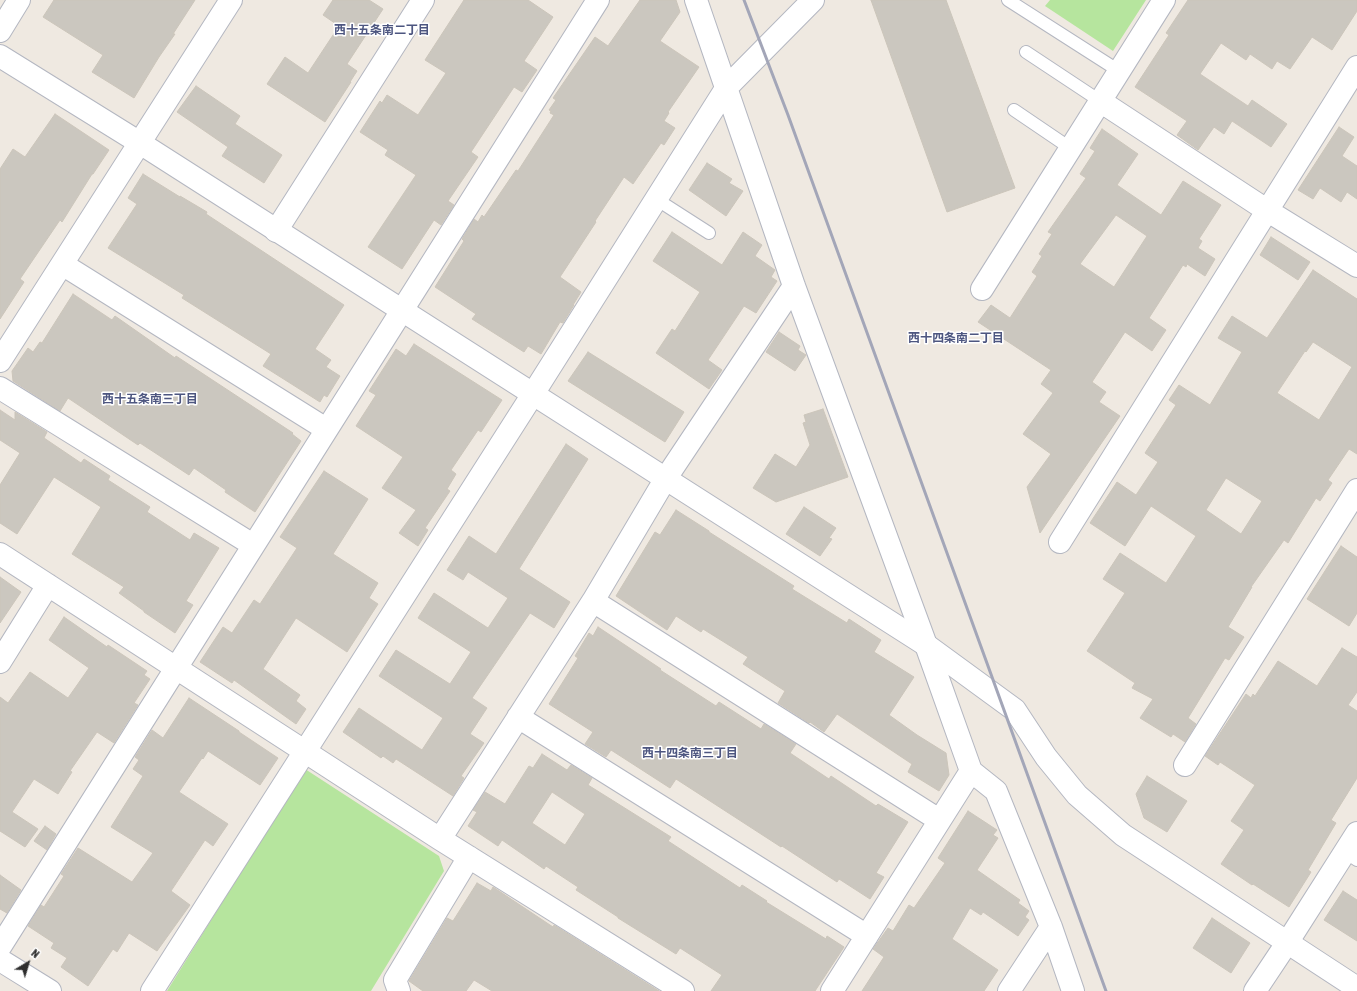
<!DOCTYPE html>
<html>
<head>
<meta charset="utf-8">
<style>
	body { margin:0 }
	#map { position:relative; width:1357px; height:991px; overflow:hidden; background:#efe9e1; font-family:"Asap Condensed",sans-serif }
	canvas { display:block }
	.north { position:absolute; left:8px; top:943px; width:40px; height:40px; -webkit-text-stroke:3px #fff; paint-order:stroke; rotate:38deg; font-size:11px; font-weight:700; line-height:16px; text-align:center; color:#2e2e2e }
	.north::after { content:''; display:block; margin:auto; width:14px; height:18px; background:#2e2e2e; clip-path:polygon(50% 0,100% 100%,50% 72%,0 100%) }
</style>
</head>
<body>
<div id="map">
<canvas width="1357" height="991"></canvas>
<div class="north">N</div>
</div>
<script>
const ctx = document.querySelector('canvas').getContext('2d');
ctx.lineJoin = 'round';
function paint(path, color) { ctx.fillStyle = color; ctx.fill(path, 'evenodd'); }
const poly = rows => new Path2D(rows.map(r => 'M' + r).join(''));
function strokePath(path, color, width, dash) { ctx.strokeStyle = color; ctx.lineWidth = width; ctx.lineCap = dash ? 'butt' : 'round'; ctx.setLineDash(dash || []); ctx.stroke(path); }
function write(font, color, halo, rows, align = 'center') {
  ctx.font = font + ' "Asap Condensed","Noto Sans JP",sans-serif'; ctx.lineWidth = 3; ctx.setLineDash([]); ctx.textBaseline = 'middle'; ctx.strokeStyle = halo; ctx.fillStyle = color; for (const [text, x, y, turn = 0] of rows) {
    ctx.save(); ctx.translate(x, y); ctx.rotate((+turn || 0) * Math.PI / 180); ctx.textAlign = isNaN(turn) ? turn : align; if (halo) ctx.strokeText(text, 0, 0); ctx.fillText(text, 0, 0); ctx.restore();
  }
}
paint(poly([
	[1050,0,1146,0,1113,51,1045,6],
	[305,769,439,856,444,871,371,991,167,991]
]), '#b6e59e');
const building = poly([
	[54,0,195,0,173,34,175,34,159,57,134,98,92,72,103,55,43,17,54,0],
	[333,0,369,0,383,9,347,64,357,71,350,82,351,82,325,122,267,84,285,57,308,73,339,26,323,15,333,0],
	[464,0,528,0,553,17,524,61,537,70,522,92,514,87,471,152,478,157,448,201,454,205,441,225,434,220,402,269,368,247,416,175,385,155,388,150,360,132,380,101,382,103,387,95,418,115,446,73,425,60,464,0],
	[640,0,676,0,680,12,660,41,699,67,668,112,669,113,664,121,675,128,664,145,661,143,633,184,624,177,595,221,596,222,560,277,581,292,573,305,574,305,563,323,560,322,541,354,528,346,524,352,472,319,476,314,435,287,464,241,462,239,474,219,478,222,482,215,484,217,516,170,518,171,554,115,550,113,551,111,549,110,556,100,553,98,595,37,608,46,640,0],
	[871,0,946,0,1015,188,947,212,871,0],
	[1188,0,1357,0,1357,11,1332,50,1312,37,1290,69,1277,61,1272,69,1250,54,1246,60,1221,43,1200,74,1248,106,1252,100,1287,124,1271,147,1232,121,1224,134,1214,127,1198,150,1177,135,1187,121,1135,87,1169,35,1166,33,1188,0],
	[196,86,240,116,235,124,282,155,264,183,222,156,228,147,177,112,196,86],
	[55,114,109,150,93,174,92,174,62,222,60,220,20,279,24,282,0,319,0,169,13,149,25,157,55,114],
	[1339,127,1354,137,1342,156,1357,166,1357,199,1347,192,1341,202,1320,188,1313,199,1298,190,1339,127],
	[1102,129,1138,154,1117,185,1161,215,1183,181,1221,205,1199,239,1202,241,1198,248,1215,259,1205,276,1187,264,1186,267,1183,265,1149,318,1166,330,1152,351,1125,332,1092,382,1106,392,1099,402,1120,416,1040,533,1027,487,1051,454,1023,434,1053,393,1041,384,1051,370,978,322,991,305,1010,318,1037,276,1032,272,1042,256,1039,254,1052,234,1048,232,1086,178,1080,174,1095,151,1090,148,1102,129],
	[1116,215,1147,236,1114,287,1080,264,1116,215],
	[707,163,732,179,729,183,743,191,726,216,689,190,707,163],
	[143,174,180,197,180,196,207,212,206,214,344,305,315,349,331,360,326,367,340,376,327,397,324,395,320,402,263,366,271,354,182,298,184,295,108,248,137,204,128,198,143,174],
	[672,232,722,265,743,232,762,245,755,256,775,270,771,277,777,281,756,313,744,306,708,360,722,370,709,389,656,353,672,329,675,331,700,292,653,261,672,232],
	[1271,237,1310,262,1298,280,1260,255,1271,237],
	[1313,270,1357,299,1357,454,1349,449,1328,480,1332,483,1320,501,1316,498,1288,543,1284,540,1251,587,1252,587,1228,627,1244,637,1229,660,1225,658,1188,718,1196,724,1185,742,1173,734,1171,737,1140,718,1153,699,1132,688,1135,683,1087,651,1125,593,1103,579,1120,553,1166,583,1196,536,1151,506,1125,546,1090,523,1117,482,1136,495,1158,462,1145,453,1176,405,1169,400,1179,385,1210,405,1242,352,1218,338,1232,316,1267,338,1313,270],
	[1313,342,1352,367,1319,420,1277,393,1305,351,1306,352,1313,342],
	[1226,478,1262,501,1241,534,1206,510,1226,478],
	[73,294,112,320,115,316,175,358,176,356,293,433,292,434,301,441,255,512,225,492,226,490,194,468,189,475,140,443,138,445,68,398,60,411,13,381,12,371,28,348,33,352,40,342,42,343,73,294],
	[779,332,800,346,798,350,806,355,795,371,766,352,779,332],
	[414,344,502,400,481,432,478,430,451,470,456,474,447,489,450,491,425,528,428,530,418,546,399,533,416,510,382,488,403,457,356,426,376,395,369,391,396,349,406,356,414,344],
	[588,352,684,412,665,442,568,381,588,352],
	[823,409,848,477,776,502,753,488,775,454,796,467,810,445,803,423,806,422,804,415,823,409],
	[0,410,15,420,15,412,47,432,44,438,81,463,84,459,110,476,108,480,150,507,147,512,190,540,194,533,219,548,186,601,193,605,175,633,144,612,144,611,119,593,124,587,72,554,101,507,54,477,17,534,0,523,0,485,20,453,0,440,0,410],
	[566,444,588,459,519,569,570,602,554,628,530,613,472,698,487,708,470,734,484,743,461,776,464,778,453,796,396,759,393,763,383,756,381,758,343,732,359,708,422,750,443,718,379,676,396,650,450,684,471,652,418,618,434,593,488,628,508,598,468,572,463,580,447,570,469,536,496,554,566,444],
	[324,471,368,499,333,554,378,583,369,598,378,604,347,652,296,618,263,669,300,695,296,701,306,709,296,724,234,680,232,683,200,662,223,627,232,633,254,600,260,604,297,548,280,537,324,471],
	[804,507,836,528,829,538,832,539,820,556,786,534,804,507],
	[676,510,709,531,709,532,794,586,792,589,847,623,849,619,881,640,874,652,914,677,889,715,917,735,946,753,949,775,939,791,908,772,912,764,837,714,824,732,810,722,809,723,778,703,785,691,743,664,748,657,703,629,701,632,676,616,667,630,616,596,655,532,660,535,676,510],
	[1341,546,1357,557,1357,613,1349,626,1307,599,1341,546],
	[0,577,21,592,0,623,0,577],
	[64,617,107,647,108,645,147,671,144,675,150,679,134,703,138,705,114,743,97,732,70,771,72,772,58,794,34,779,12,812,38,829,25,847,0,831,0,697,8,703,30,672,68,698,89,668,49,640,64,617],
	[598,627,661,669,660,670,716,706,719,702,761,729,764,724,796,744,790,753,829,779,831,776,876,806,878,804,908,822,876,873,884,877,870,899,839,879,837,882,782,846,781,847,676,779,670,788,611,750,606,757,585,744,593,732,549,704,578,658,575,656,589,633,593,636,598,627],
	[1342,648,1357,657,1357,692,1348,705,1357,711,1357,778,1331,820,1336,823,1308,870,1311,872,1289,907,1253,884,1252,885,1221,864,1244,830,1231,821,1255,785,1220,762,1218,765,1205,756,1246,694,1251,698,1253,694,1255,696,1278,661,1317,686,1342,648],
	[189,698,239,731,239,732,278,758,260,785,208,751,203,759,202,758,179,792,228,824,213,846,205,840,171,891,190,905,157,951,129,933,117,952,113,949,88,986,61,967,67,958,51,948,54,943,28,926,41,905,44,907,64,876,61,874,78,848,132,882,153,853,111,827,143,776,133,769,139,760,135,757,152,730,163,738,189,698],
	[542,754,567,770,571,765,592,778,588,785,671,837,668,841,740,888,742,885,767,901,766,902,826,939,827,936,844,947,815,991,711,991,722,975,680,948,676,954,618,918,618,917,576,890,578,887,546,866,544,869,502,840,498,846,468,826,477,812,473,810,485,792,505,804,529,766,533,768,542,754],
	[552,792,585,814,565,845,532,823,552,792],
	[1147,776,1187,801,1167,832,1144,818,1136,794,1147,776],
	[968,811,997,830,993,835,998,838,977,870,1020,900,1018,903,1029,911,1025,917,1029,920,1018,936,983,912,981,915,970,908,952,939,998,970,984,991,862,991,884,957,873,949,888,928,893,931,909,905,914,908,945,863,938,858,968,811],
	[45,826,56,834,47,850,34,841,45,826],
	[0,875,21,890,7,913,0,909,0,875],
	[477,883,491,891,493,887,553,927,554,925,659,991,492,991,474,980,466,991,423,991,409,981,447,918,453,921,477,883],
	[1343,891,1357,900,1357,941,1324,920,1343,891],
	[1212,918,1250,943,1231,973,1193,948,1212,918]
]);
paint(building, '#cbc7bf');
strokePath(building, '#cbc5ba', 1);
const service = poly([
	[1008,0,1119,71],
	[1026,52,1100,101],
	[1014,110,1070,148],
	[656,199,709,233],
	[1345,852,1357,860]
]);
const minor = poly([
	[696,0,794,286,926,645,971,771,832,991],
	[1100,101,1268,211,1357,266],
	[276,231,423,0],
	[62,264,326,429],
	[982,289,1164,0],
	[0,361,231,0],
	[0,388,253,545],
	[1060,542,1357,67],
	[0,554,440,839,683,991],
	[593,601,939,820],
	[0,662,48,585],
	[518,717,867,936],
	[1185,765,1357,490],
	[971,771,996,791,1051,927,1073,991],
	[440,839,593,601,666,478,794,286],
	[0,947,598,0],
	[0,960,50,991],
	[152,991,533,394,727,87,813,0],
	[399,991,395,980,469,857],
	[1009,991,1051,927],
	[1255,991,1287,943,1357,833]
]);
const tertiary = poly([
	[0,31,19,0],
	[0,56,140,143,926,645,1015,710,1046,757,1077,795,1123,835,1357,988]
]);
strokePath(service, '#b4b7c1', 14);
strokePath(minor, '#b4b7c1', 24);
strokePath(tertiary, '#b4b7c1', 24);
strokePath(service, '#fff', 12);
strokePath(minor, '#fff', 22);
strokePath(tertiary, '#fff', 22);
strokePath(poly([
	[744,0,788,115,1106,991]
]), '#a3a6b8', 3);
write('bold 12px', '#4d5680', '#fff', [
	["西十五条南二丁目",382,30],
	["西十四条南二丁目",956,338],
	["西十五条南三丁目",150,399],
	["西十四条南三丁目",690,753]
]);
</script>
</body>
</html>
